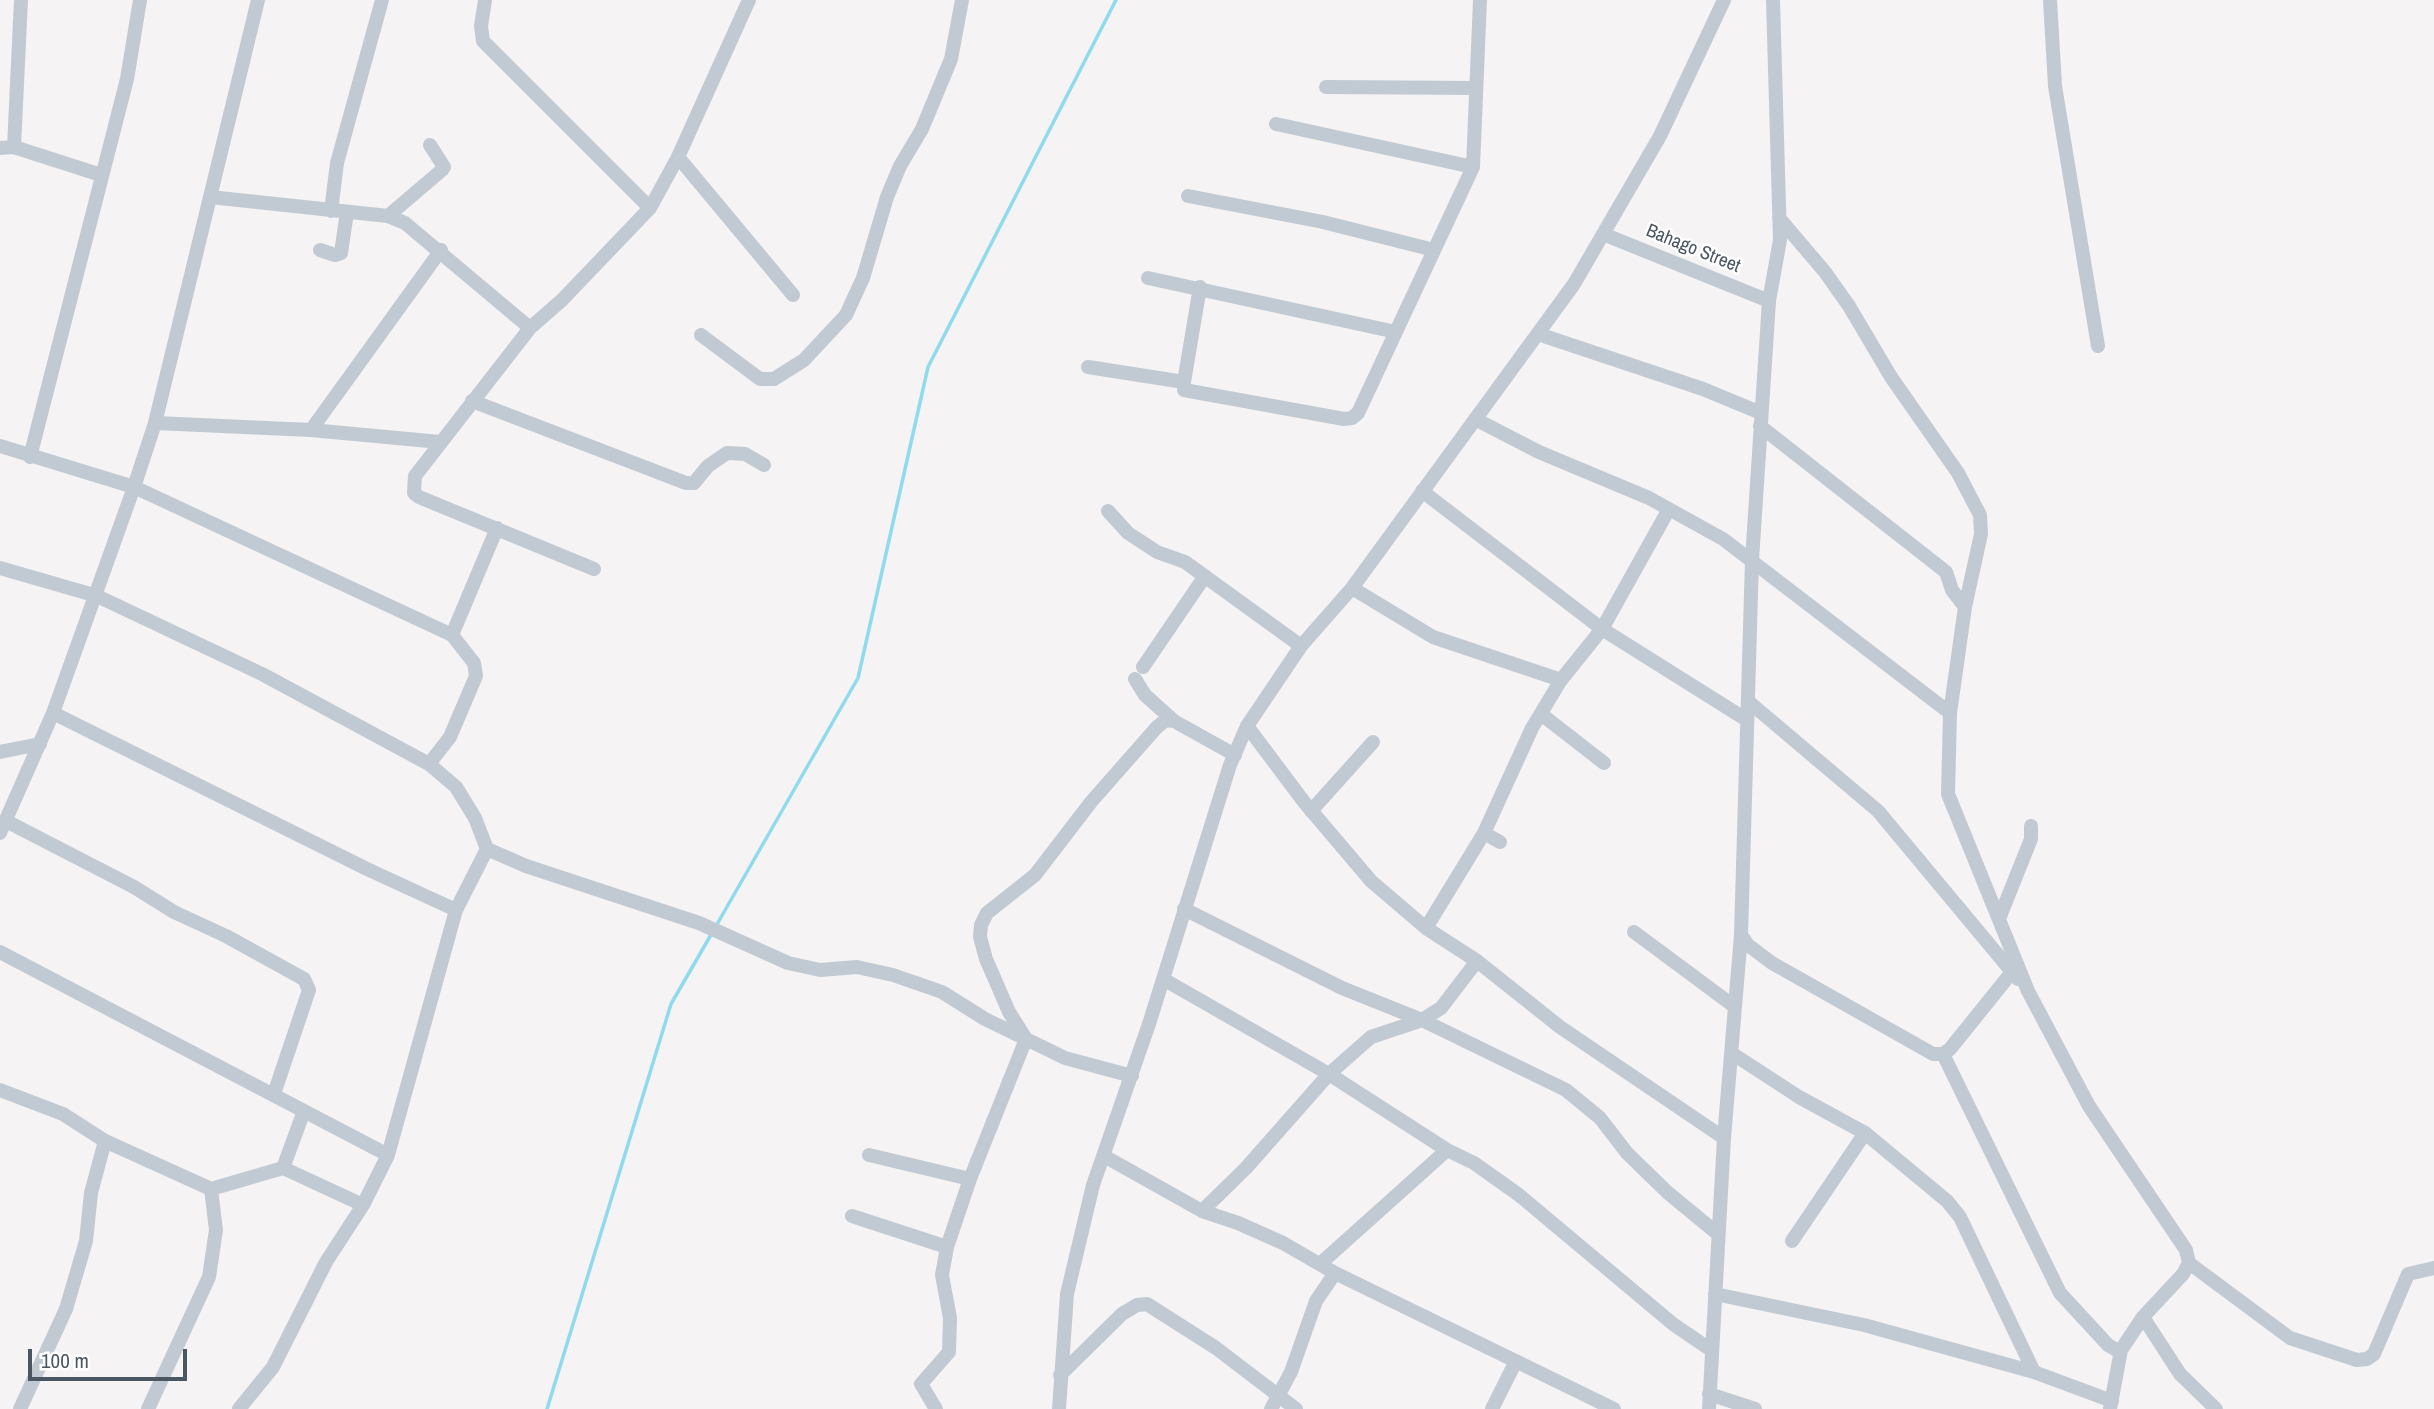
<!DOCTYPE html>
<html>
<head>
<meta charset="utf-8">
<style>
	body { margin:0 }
	#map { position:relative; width:2434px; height:1409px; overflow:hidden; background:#f5f3f3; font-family:"Archivo Narrow",sans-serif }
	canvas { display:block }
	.scale { position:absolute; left:28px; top:1349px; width:159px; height:32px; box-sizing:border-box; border:4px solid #4a5661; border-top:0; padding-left:9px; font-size:21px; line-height:24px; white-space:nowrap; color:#4a5661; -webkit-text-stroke:5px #fff; paint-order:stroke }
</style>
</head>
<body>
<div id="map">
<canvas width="2434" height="1409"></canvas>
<div class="scale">100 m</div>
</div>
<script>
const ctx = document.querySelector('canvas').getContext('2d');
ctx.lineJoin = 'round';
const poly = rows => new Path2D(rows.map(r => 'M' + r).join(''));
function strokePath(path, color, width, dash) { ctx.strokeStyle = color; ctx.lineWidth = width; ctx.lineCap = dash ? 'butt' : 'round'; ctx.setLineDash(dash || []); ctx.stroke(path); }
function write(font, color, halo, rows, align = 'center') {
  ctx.font = font + ' "Archivo Narrow",sans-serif'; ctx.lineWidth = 5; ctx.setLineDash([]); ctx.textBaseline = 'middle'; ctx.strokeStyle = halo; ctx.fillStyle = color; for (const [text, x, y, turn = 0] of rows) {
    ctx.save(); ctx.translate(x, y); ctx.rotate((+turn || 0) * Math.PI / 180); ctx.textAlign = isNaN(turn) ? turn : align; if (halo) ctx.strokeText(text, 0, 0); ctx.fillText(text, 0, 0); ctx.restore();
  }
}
strokePath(poly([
	[716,926,858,678,928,367,1116,0],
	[547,1409,671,1004,712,933]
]), '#90daee', 3.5);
strokePath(poly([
	[258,0,155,423,134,487,452,635,474,663,476,676,450,737,429,764],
	[485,0,481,26,483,41,650,208],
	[2050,0,2055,86,2098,346],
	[1326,87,1476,88],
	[1276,124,1473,167],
	[14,147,21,0],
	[0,148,14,147,101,175],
	[678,157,793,295],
	[1188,196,1323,222,1434,250],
	[210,197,388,216,405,223,530,328],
	[331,211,337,163,382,0],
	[388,216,442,170,444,167,430,145],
	[1779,218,1825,272,1849,306,1891,377,1958,473,1980,515,1981,534,1965,607],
	[1603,234,1769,301],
	[320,250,335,255,341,253,347,212],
	[1148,278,1396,332],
	[1538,334,1703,389,1761,413],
	[701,335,760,379,774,379,804,360,846,315,863,278,887,197,900,166,922,129,951,59,962,0],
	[1088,367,1184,382,1200,287],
	[1184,390,1344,419,1352,418,1358,413,1473,167,1480,0],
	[472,401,686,483,694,483,708,466,727,453,745,454,764,465],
	[1475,419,1539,452,1649,498,1723,539,1950,713],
	[155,423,311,430,440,442],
	[1760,426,1946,572,1952,590,1965,607,1950,713,1948,794,2028,991,2089,1106,2186,1250,2189,1263,2183,1274,2143,1317,2121,1350,2110,1409],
	[311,430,441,250],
	[0,446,134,487,53,713,0,833],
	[30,457,127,79,140,0],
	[1422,491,1602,629,1747,720],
	[1108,511,1128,533,1157,552,1185,562,1301,646],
	[0,568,97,596,262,674,429,764,456,787,475,818,487,849,526,866,699,923,788,963,820,970,857,967,893,975,942,992,985,1019,1065,1058,1132,1076],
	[594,569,419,497,414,493,415,476,530,328,562,300,650,208,678,157,749,0],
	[1352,588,1433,637,1561,680],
	[452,635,497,528],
	[1143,667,1205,576],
	[1135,679,1145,695,1174,721,1235,755],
	[1749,702,1878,811,2018,979],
	[53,713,367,869,456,910],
	[1541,714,1604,763],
	[1247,726,1304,802,1371,881,1426,928,1477,961,1560,1027,1724,1138],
	[0,752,40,744],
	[1311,811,1373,742],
	[6,821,134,887,174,912,226,936,304,979,309,990,274,1094],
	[1484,833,1500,842],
	[1184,909,1342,988,1422,1020,1566,1090,1600,1118,1627,1153,1667,1192,1718,1234],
	[1999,919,2031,839,2031,826],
	[1426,928,1484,833,1532,728,1561,680,1602,629,1669,509],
	[1634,932,1735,1007],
	[1741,935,1748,945,1772,963,1933,1054,1943,1054,1950,1049,2012,972],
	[0,952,388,1155],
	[1163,979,1329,1074,1447,1150,1474,1163,1519,1195,1673,1324,1711,1350],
	[1733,1054,1799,1097,1865,1133,1947,1201,1960,1217,2034,1372],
	[1943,1054,2060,1293,2108,1345,2120,1352],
	[0,1090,63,1114,105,1141,211,1189,283,1168,304,1111],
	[869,1155,970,1179],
	[1104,1156,1202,1211,1238,1223,1283,1243,1335,1273,1614,1409],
	[283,1168,363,1205],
	[1202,1211,1246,1168,1329,1074,1371,1037,1422,1020,1441,1008,1477,961],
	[852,1216,947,1247],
	[1792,1241,1865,1133],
	[2189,1263,2290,1338,2357,1360,2367,1359,2374,1354,2408,1274,2434,1268],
	[1320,1264,1447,1150],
	[1715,1294,1864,1325,2034,1372,2112,1401],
	[2143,1317,2180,1374,2216,1409],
	[1060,1375,1122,1314,1137,1305,1147,1304,1216,1348,1296,1409],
	[1709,1394,1755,1409],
	[20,1409,66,1309,86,1241,91,1193,105,1141],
	[148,1409,209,1277,216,1230,211,1189],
	[239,1409,273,1367,326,1262,363,1205,388,1155,456,910,487,849],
	[936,1409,921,1384,949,1352,950,1318,942,1275,947,1247,970,1179,1026,1039,1009,1012,986,959,980,937,981,925,987,913,1035,875,1091,802,1157,727,1166,720,1174,721],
	[1059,1409,1067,1294,1093,1185,1149,1024,1230,765,1247,726,1301,646,1352,588,1574,284,1660,136,1724,0],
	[1271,1409,1291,1372,1316,1301,1335,1273],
	[1492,1409,1516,1361],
	[1709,1409,1724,1138,1741,935,1752,560,1769,301,1780,240,1773,0]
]), '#c1cad2', 14);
write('19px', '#4a5661', '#fff', [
	["Bahago Street",1693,249,22]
]);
</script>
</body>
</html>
